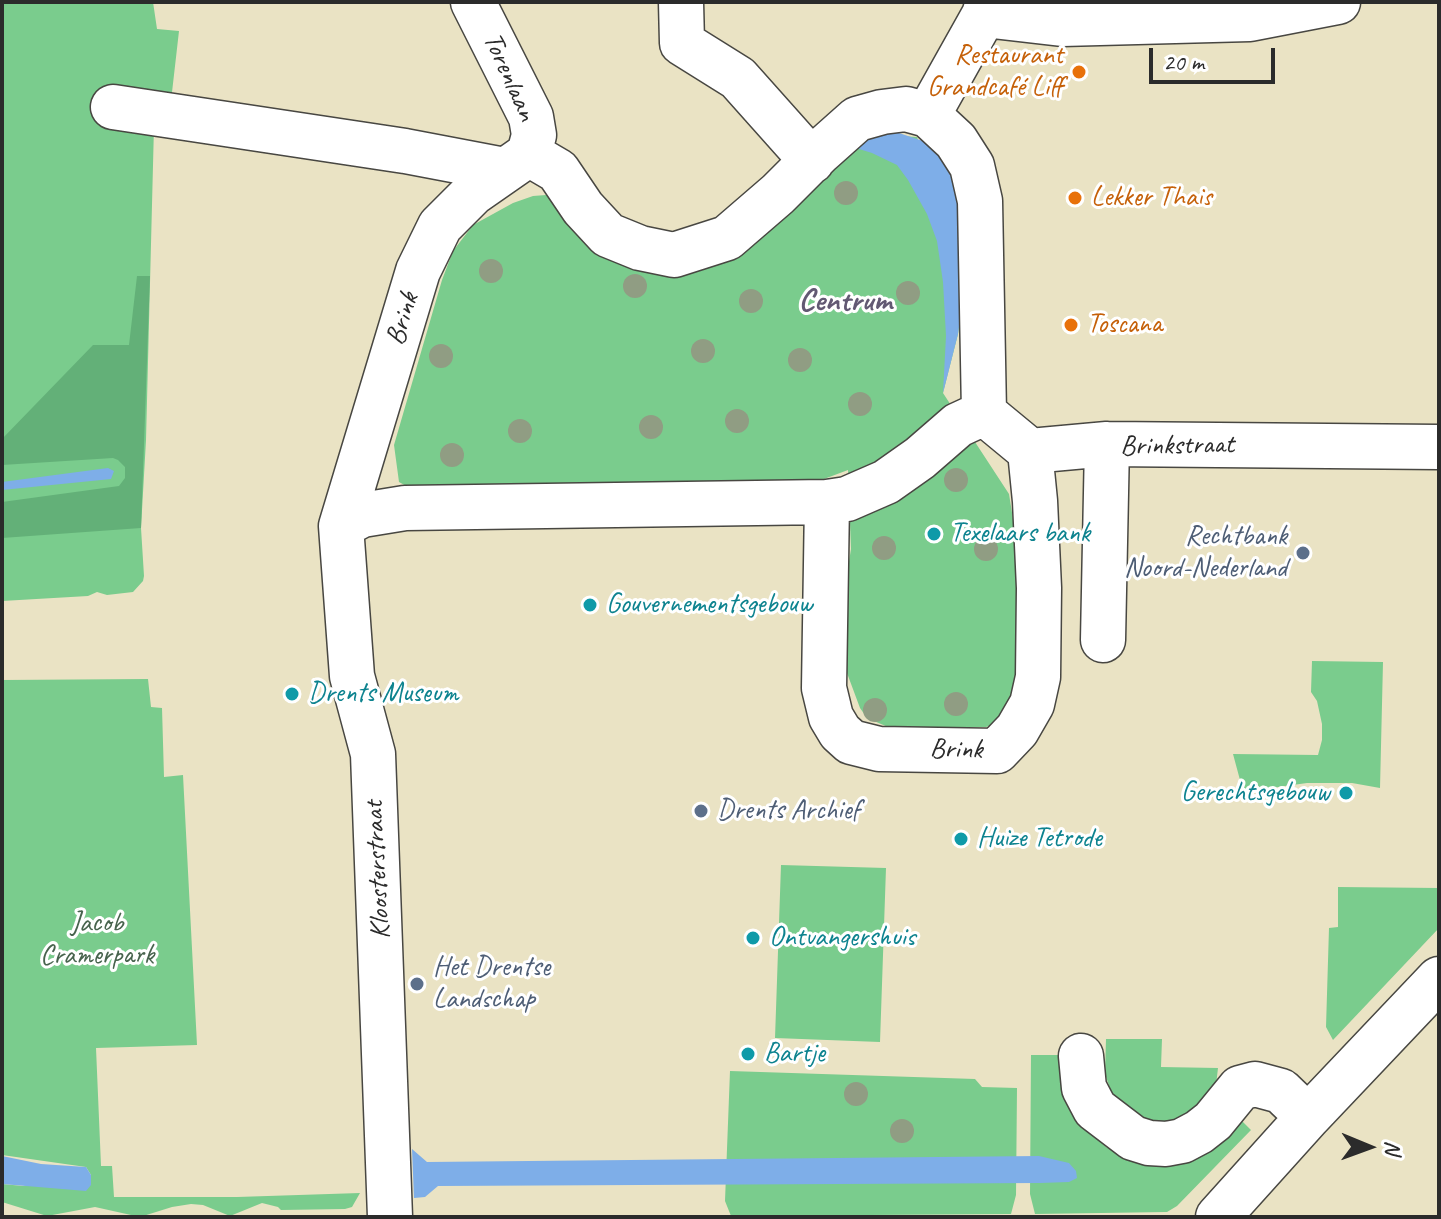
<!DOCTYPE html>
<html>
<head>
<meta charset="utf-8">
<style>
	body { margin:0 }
	#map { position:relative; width:1441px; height:1219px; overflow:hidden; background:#eae3c4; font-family:Caveat,sans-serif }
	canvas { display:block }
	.frame { position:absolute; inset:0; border:4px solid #2b2b2b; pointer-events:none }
	.north { position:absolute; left:1329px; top:1107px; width:80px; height:80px; -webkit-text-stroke:6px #fff; paint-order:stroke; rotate:91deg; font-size:22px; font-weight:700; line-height:32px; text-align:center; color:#2b2b2b }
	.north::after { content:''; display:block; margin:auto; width:28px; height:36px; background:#2b2b2b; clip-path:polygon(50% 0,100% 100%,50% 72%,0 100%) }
	.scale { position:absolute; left:1149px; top:48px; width:126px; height:36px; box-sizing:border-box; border:4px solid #2b2b2b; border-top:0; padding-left:10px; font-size:24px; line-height:28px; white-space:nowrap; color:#2b2b2b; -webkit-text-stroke:6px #fff; paint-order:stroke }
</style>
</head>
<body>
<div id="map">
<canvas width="1441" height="1219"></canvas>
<div class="frame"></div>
<div class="north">N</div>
<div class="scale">20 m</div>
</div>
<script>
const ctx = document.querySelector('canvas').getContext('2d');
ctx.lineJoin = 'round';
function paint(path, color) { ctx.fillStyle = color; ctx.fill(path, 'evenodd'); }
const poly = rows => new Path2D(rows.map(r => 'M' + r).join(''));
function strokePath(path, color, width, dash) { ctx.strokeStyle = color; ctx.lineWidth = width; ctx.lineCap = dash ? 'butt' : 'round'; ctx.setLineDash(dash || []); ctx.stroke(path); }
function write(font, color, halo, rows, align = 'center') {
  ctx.font = font + ' Caveat,sans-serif'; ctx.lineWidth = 6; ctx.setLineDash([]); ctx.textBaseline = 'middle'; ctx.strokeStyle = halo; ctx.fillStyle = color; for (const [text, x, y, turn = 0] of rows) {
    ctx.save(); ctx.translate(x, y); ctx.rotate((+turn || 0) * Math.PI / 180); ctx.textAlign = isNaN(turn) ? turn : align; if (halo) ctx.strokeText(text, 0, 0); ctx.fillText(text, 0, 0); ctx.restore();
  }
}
paint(poly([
	[2,2,153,2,157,29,179,31,171,101,154,126,146,440,141,528,144,576,143,581,133,592,107,595,97,592,88,596,2,601],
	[868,134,917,137,966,276,958,334,943,393,1009,494,1022,575,1017,699,995,724,986,727,888,727,867,718,860,708,847,673,845,651,845,586,851,549,848,470,824,479,408,487,399,482,394,445,442,280,453,251,473,225,513,203,533,196,546,195,557,200,643,264],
	[1312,661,1383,662,1380,788,1352,783,1307,783,1264,789,1240,796,1240,780,1233,754,1318,755,1322,740,1322,724,1317,701,1311,692],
	[148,679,151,707,162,708,164,777,183,775,197,1045,96,1048,101,1166,112,1166,114,1197,237,1197,360,1193,352,1207,345,1209,281,1210,278,1207,262,1203,230,1216,203,1205,191,1204,172,1207,140,1217,95,1207,47,1216,2,1202,2,1184,23,1186,91,1175,86,1167,2,1155,2,680],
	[781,865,886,868,880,1042,775,1038],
	[1338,887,1439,888,1439,928,1333,1040,1326,1027,1329,928,1338,927],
	[1106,1039,1162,1039,1161,1067,1218,1068,1216,1085,1188,1119,1151,1124,1114,1100,1105,1074],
	[1031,1055,1067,1055,1093,1134,1106,1147,1134,1160,1241,1120,1251,1130,1177,1206,1167,1212,1035,1214,1030,1194],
	[730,1071,975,1079,982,1087,1017,1088,1016,1195,1011,1214,731,1216,725,1201]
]), '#7acc8d');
paint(poly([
	[137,276,150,276,141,528,2,538,2,502,119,486,125,478,125,467,118,460,113,458,2,465,2,439,93,345,129,345]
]), '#63b078');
paint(poly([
	[893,131,935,145,958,179,966,276,958,334,943,393,946,336,943,282,937,241,927,214,908,180,897,165,872,153,859,149,850,150,868,134],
	[108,468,114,471,111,479,2,490,2,482],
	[412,1149,427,1162,1039,1156,1069,1163,1076,1171,1077,1178,1069,1182,1040,1183,438,1186,425,1197,414,1198],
	[2,1156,41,1164,86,1167,91,1175,91,1185,86,1191,2,1184]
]), '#7eaee8');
const minor = poly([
	[473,2,531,117,534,135,529,154],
	[681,2,682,43,738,78,812,161],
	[984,15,1062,24,1250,19,1338,2],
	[113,107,405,151,505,170],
	[928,115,984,15,988,2],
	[529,154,558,171,583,208,608,235,640,248,674,255,727,238,778,194,820,152,857,119,882,112,906,109,928,115,956,141,972,166,980,201,984,413,1030,451,1035,501,1039,588,1038,677,1032,704,1017,730,997,751,879,749,851,742,840,732,831,717,824,688,827,502],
	[1030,451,1107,444,1439,447],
	[341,526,362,515,405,508,827,502,847,499,886,482,920,458,958,425,984,413],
	[1103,640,1107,444],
	[1081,1056,1084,1088,1095,1109,1133,1138,1149,1143,1166,1144,1182,1141,1199,1132,1213,1121,1240,1088,1255,1084,1281,1091,1308,1117],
	[390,1217,373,754,352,676,341,526,418,271,440,226,473,193,529,154],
	[1218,1217,1308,1117,1439,979]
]);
strokePath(minor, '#484742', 47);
strokePath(minor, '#fff', 44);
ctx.fillStyle = '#909d83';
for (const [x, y] of [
	[846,193],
	[491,271],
	[635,286],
	[908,293],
	[751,301],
	[703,351],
	[441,356],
	[800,360],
	[860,404],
	[737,421],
	[651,427],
	[520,431],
	[452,455],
	[956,480],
	[884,548],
	[986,549],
	[956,704],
	[875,710],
	[856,1094],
	[902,1131]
]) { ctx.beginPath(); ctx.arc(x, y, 12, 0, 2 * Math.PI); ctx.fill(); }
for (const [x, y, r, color] of [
	[1079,72,8,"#e8710a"],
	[1075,198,8,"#e8710a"],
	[1071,325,8,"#e8710a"],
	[934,534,8,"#0f9aa8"],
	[1303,553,8,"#5c6f8a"],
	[590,605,8,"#0f9aa8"],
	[292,694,8,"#0f9aa8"],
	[1346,793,8,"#0f9aa8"],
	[701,811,8,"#5c6f8a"],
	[961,839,8,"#0f9aa8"],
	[753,938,8,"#0f9aa8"],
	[417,984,8,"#5c6f8a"],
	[748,1054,8,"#0f9aa8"]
]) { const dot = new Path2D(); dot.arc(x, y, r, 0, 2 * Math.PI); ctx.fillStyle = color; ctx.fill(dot); strokePath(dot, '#fff', 3); }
write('28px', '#c56008', '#fff', [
	["Restaurant",1063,56,"right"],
	["Grandcafé Liff",1063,88,"right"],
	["Lekker Thais",1091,198],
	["Toscana",1087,325]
], 'left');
write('28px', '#2b2b2b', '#fff', [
	["Torenlaan",509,77,66],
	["Brink",403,319,-73],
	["Brinkstraat",1177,446,-1],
	["Brink",956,750,1],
	["Kloosterstraat",378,870,-93]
]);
write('28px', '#0d838f', '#fff', [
	["Texelaars bank",950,534],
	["Gouvernementsgebouw",606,605],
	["Drents Museum",308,694],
	["Gerechtsgebouw",1330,793,"right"],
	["Huize Tetrode",977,839],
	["Ontvangershuis",769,938],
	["Bartje",764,1054]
], 'left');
write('28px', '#4e5e75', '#fff', [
	["Rechtbank",1287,537,"right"],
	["Noord-Nederland",1287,569,"right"],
	["Drents Archief",717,811],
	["Het Drentse",433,968],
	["Landschap",433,1000]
], 'left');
write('28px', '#47634d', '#fff', [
	["Jacob",97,924],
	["Cramerpark",97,956]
]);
write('bold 32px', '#625973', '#fff', [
	["Centrum",845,302]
]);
</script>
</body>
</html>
